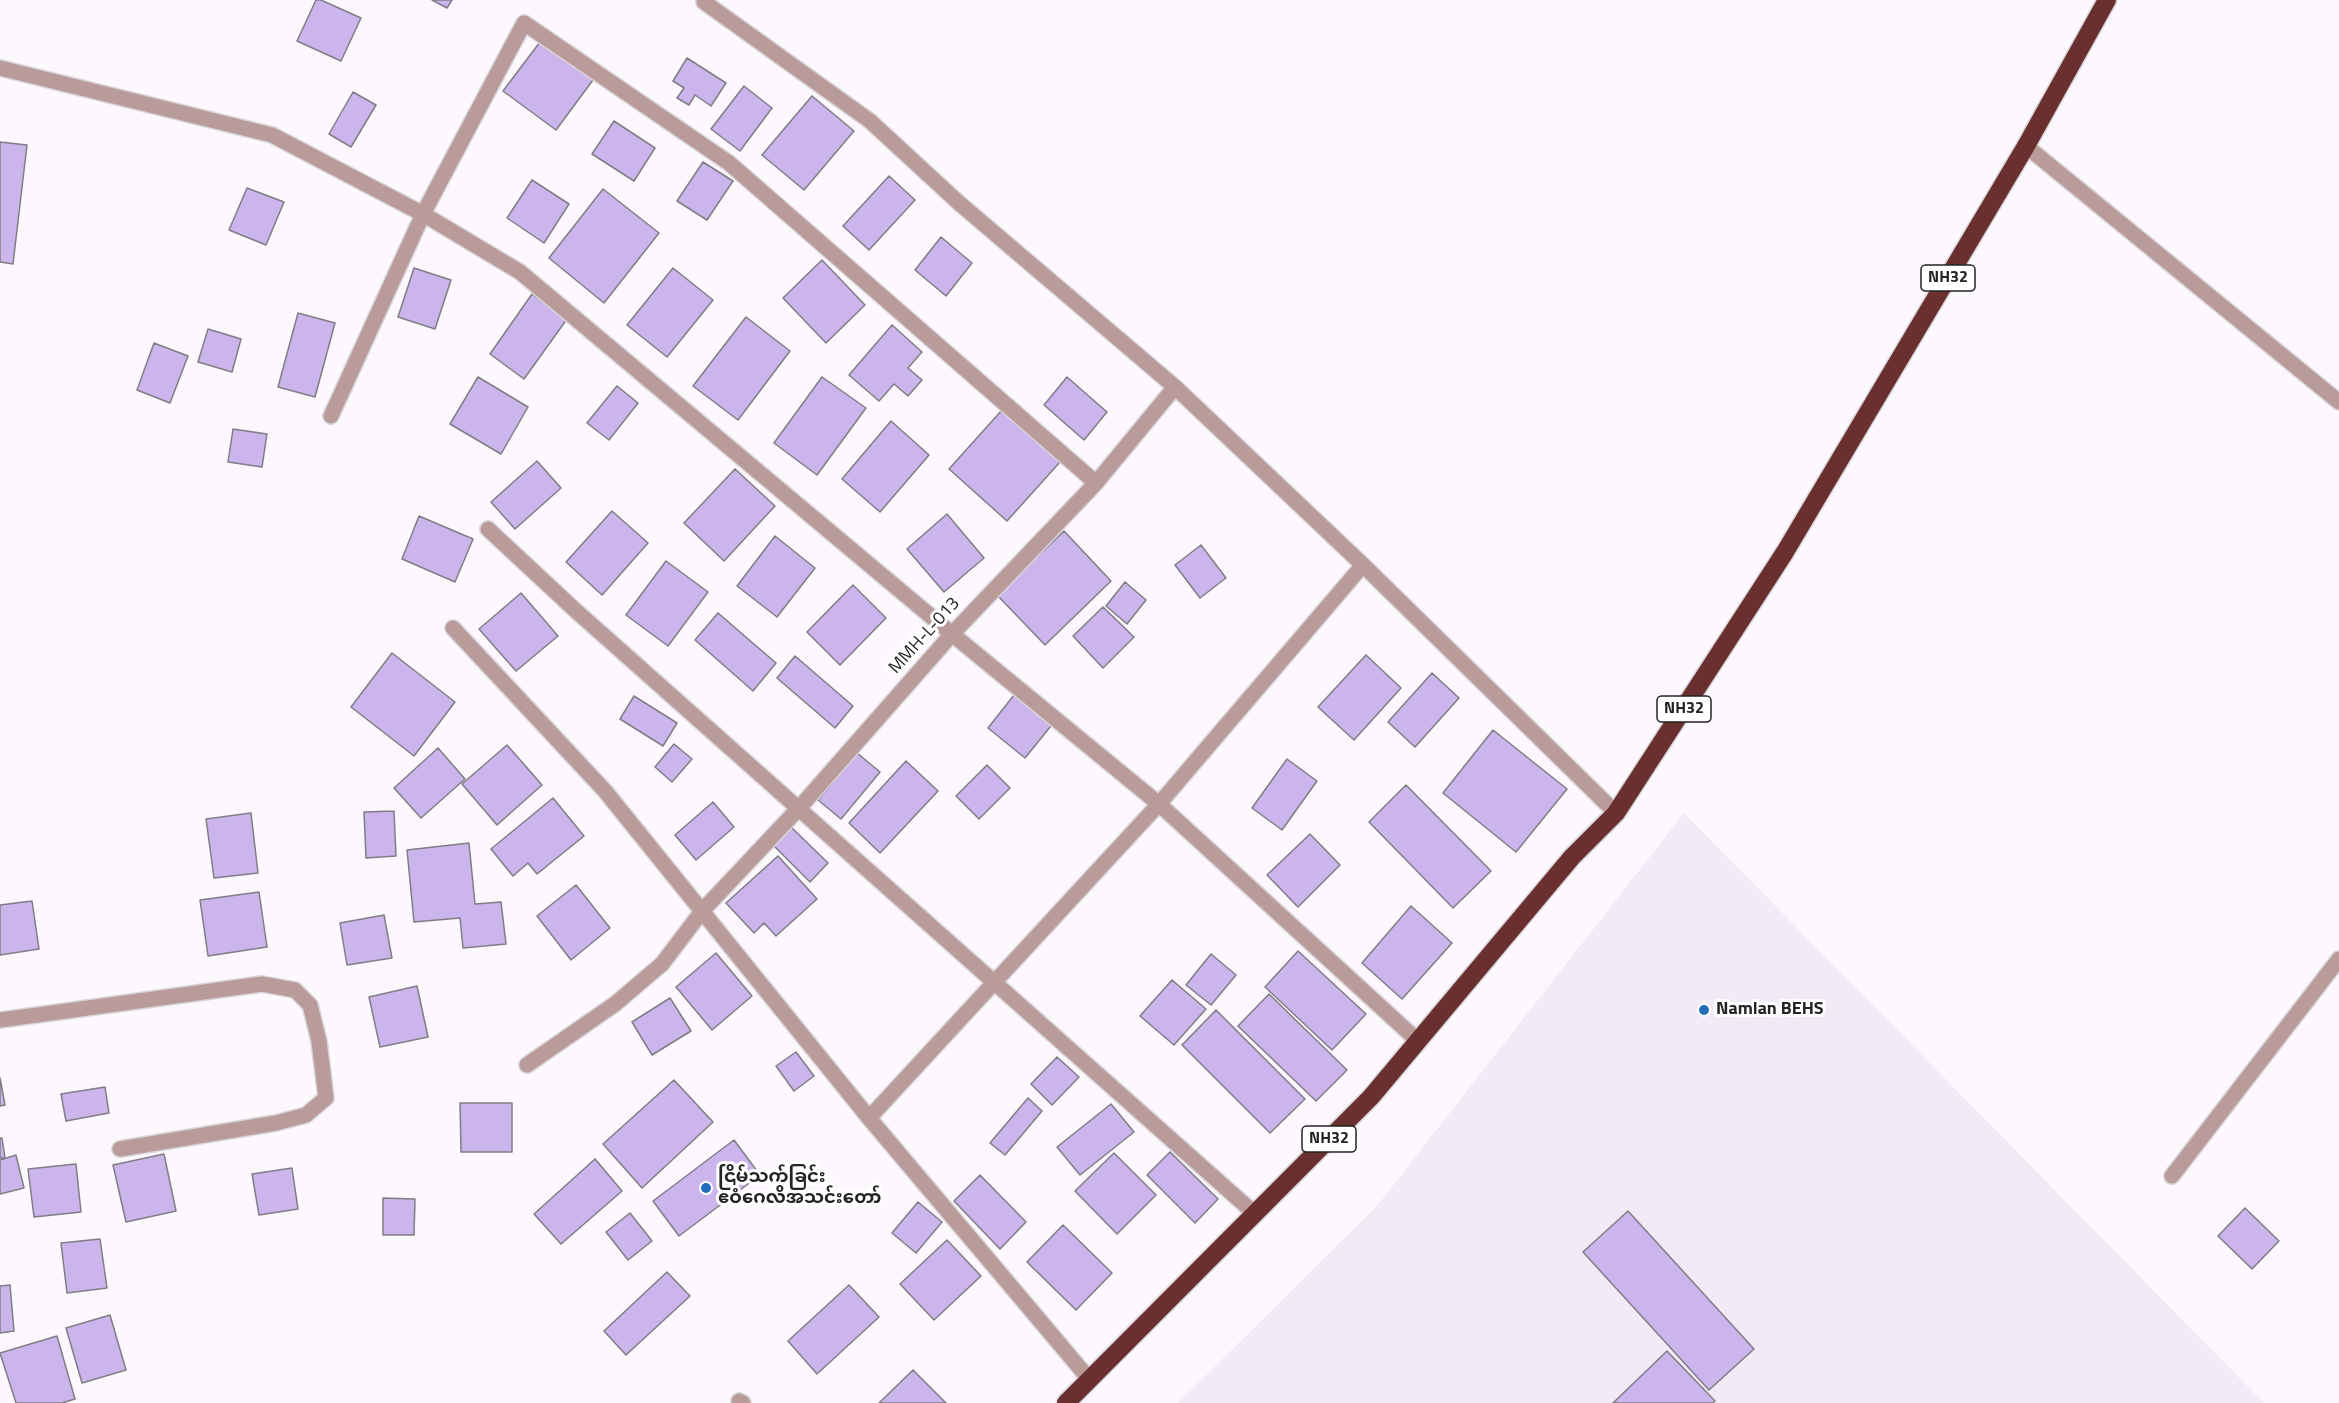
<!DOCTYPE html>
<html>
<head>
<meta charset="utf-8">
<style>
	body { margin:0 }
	canvas { display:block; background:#fcf8fe }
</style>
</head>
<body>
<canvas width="2339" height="1403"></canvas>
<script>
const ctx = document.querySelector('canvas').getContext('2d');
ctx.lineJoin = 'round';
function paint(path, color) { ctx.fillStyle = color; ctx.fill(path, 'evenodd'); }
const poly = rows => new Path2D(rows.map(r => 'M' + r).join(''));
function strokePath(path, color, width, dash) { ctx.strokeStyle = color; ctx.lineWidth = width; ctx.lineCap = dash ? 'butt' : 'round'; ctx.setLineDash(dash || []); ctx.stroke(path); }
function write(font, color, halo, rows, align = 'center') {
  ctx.font = font + ' "Titillium Web","Noto Sans Myanmar",sans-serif'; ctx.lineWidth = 6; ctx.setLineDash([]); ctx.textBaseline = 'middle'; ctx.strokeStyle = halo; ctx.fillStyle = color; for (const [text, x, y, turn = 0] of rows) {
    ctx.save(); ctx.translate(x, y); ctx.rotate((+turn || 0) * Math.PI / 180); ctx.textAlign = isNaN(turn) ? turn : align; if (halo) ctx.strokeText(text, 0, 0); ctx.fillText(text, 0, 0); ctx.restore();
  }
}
paint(poly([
	[1684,813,2264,1403,1178,1403,1377,1206]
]), '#f2eaf7');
const building = poly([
	[316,0,321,0,361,18,341,61,297,41,316,0],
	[432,0,452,0,447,8,432,0],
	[540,42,593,80,556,130,503,91,540,42],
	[687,58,726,83,711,106,695,95,689,105,677,98,684,88,673,81,687,58],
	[744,86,772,108,740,151,711,129,744,86],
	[353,92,376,105,351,147,329,134,353,92],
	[812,96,854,131,804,190,762,155,812,96],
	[614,121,655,148,634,181,592,154,614,121],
	[0,142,27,145,13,264,0,262,0,142],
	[703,162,733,181,707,220,677,201,703,162],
	[889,176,915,200,869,250,843,226,889,176],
	[532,180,569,204,544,243,507,218,532,180],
	[247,188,284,202,266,245,229,230,247,188],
	[603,189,659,233,604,303,549,258,603,189],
	[941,237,972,263,946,296,915,270,941,237],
	[822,260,865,305,826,343,783,298,822,260],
	[414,268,451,280,435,329,398,317,414,268],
	[673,268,713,300,667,357,627,325,673,268],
	[532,294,567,319,524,379,490,354,532,294],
	[298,313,335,323,315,397,278,387,298,313],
	[746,317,790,351,738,420,693,386,746,317],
	[892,325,922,352,908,368,922,380,908,396,894,384,879,401,849,375,892,325],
	[208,329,241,339,232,372,198,362,208,329],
	[154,343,188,356,170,403,137,390,154,343],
	[478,377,528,407,501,454,450,424,478,377],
	[822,377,866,408,817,475,774,443,822,377],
	[1067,377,1107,412,1084,440,1044,405,1067,377],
	[617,386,638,403,609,440,587,423,617,386],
	[1002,410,1060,462,1007,521,949,469,1002,410],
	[891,421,929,455,880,512,842,479,891,421],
	[233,429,267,434,262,467,228,462,233,429],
	[537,461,561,488,515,529,491,502,537,461],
	[735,469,775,506,724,561,684,523,735,469],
	[612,511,648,543,602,595,566,562,612,511],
	[947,514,984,558,944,592,907,549,947,514],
	[419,516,473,539,455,582,402,559,419,516],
	[1064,531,1111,581,1045,645,997,595,1064,531],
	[775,536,815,568,777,617,737,586,775,536],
	[1201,545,1226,578,1200,598,1175,565,1201,545],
	[666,561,708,592,668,646,626,615,666,561],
	[1125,582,1146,600,1127,624,1106,606,1125,582],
	[853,585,886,618,840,665,807,632,853,585],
	[521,593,558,636,516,671,479,629,521,593],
	[1103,607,1134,637,1103,668,1073,636,1103,607],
	[718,613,776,663,753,691,695,640,718,613],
	[392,653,455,702,414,756,351,707,392,653],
	[1366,655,1401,688,1354,740,1318,707,1366,655],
	[795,656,853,706,835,728,777,678,795,656],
	[1432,673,1459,698,1415,747,1388,722,1432,673],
	[1018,690,1055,721,1025,758,988,728,1018,690],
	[634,696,677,723,663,746,620,719,634,696],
	[1493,730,1567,789,1516,852,1443,793,1493,730],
	[674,744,692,759,672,782,655,767,674,744],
	[507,745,542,785,497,825,462,784,507,745],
	[438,748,465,779,421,818,394,788,438,748],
	[857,753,880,772,841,819,818,800,857,753],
	[1287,759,1317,781,1282,830,1252,808,1287,759],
	[906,761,938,791,880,853,849,823,906,761],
	[987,765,1010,788,979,819,956,796,987,765],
	[1406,785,1491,871,1453,908,1369,822,1406,785],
	[553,798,584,836,537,874,528,863,513,876,491,849,553,798],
	[713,802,734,827,696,860,675,835,713,802],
	[394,811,396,856,366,858,364,812,394,811],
	[251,813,258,873,214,878,206,819,251,813],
	[791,827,828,863,810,882,773,845,791,827],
	[1310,834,1340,865,1298,907,1267,875,1310,834],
	[469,843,475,904,501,902,506,944,463,948,460,918,414,922,407,850,469,843],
	[778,856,817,899,776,936,764,923,754,933,726,903,778,856],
	[576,885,610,928,571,960,537,916,576,885],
	[259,892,267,947,208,956,200,900,259,892],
	[32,901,39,949,0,955,0,905,32,901],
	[1411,906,1452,943,1402,999,1362,963,1411,906],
	[384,915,392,958,347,965,340,923,384,915],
	[1298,951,1366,1014,1332,1050,1265,987,1298,951],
	[716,953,752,996,712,1030,676,987,716,953],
	[1211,954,1236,975,1211,1005,1186,985,1211,954],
	[1172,980,1206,1009,1174,1045,1140,1016,1172,980],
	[417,986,428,1037,380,1047,369,997,417,986],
	[1269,994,1347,1070,1316,1101,1238,1026,1269,994],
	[670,998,691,1031,652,1055,632,1022,670,998],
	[1216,1010,1305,1099,1270,1133,1182,1045,1216,1010],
	[796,1052,814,1076,794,1091,776,1066,796,1052],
	[1057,1057,1079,1077,1052,1105,1031,1084,1057,1057],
	[0,1078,5,1105,0,1106,0,1078],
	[674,1080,713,1122,642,1188,603,1144,674,1080],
	[105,1087,109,1113,66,1121,61,1094,105,1087],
	[1028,1098,1042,1111,1005,1155,990,1143,1028,1098],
	[460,1103,512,1103,512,1152,461,1152,460,1103],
	[1111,1104,1134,1132,1080,1175,1057,1147,1111,1104],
	[0,1138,2,1138,5,1158,0,1158,0,1138],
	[734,1140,760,1175,679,1236,653,1201,734,1140],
	[1170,1152,1218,1199,1195,1223,1147,1175,1170,1152],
	[1114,1153,1156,1195,1117,1234,1075,1191,1114,1153],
	[164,1154,176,1211,126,1222,113,1165,164,1154],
	[16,1155,24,1188,0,1194,0,1160,16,1155],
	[595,1159,622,1191,561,1244,534,1214,595,1159],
	[76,1164,81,1212,34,1217,28,1169,76,1164],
	[292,1168,298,1209,259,1215,252,1174,292,1168],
	[980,1175,1026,1222,1000,1249,954,1201,980,1175],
	[383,1198,415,1199,414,1235,383,1235,383,1198],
	[918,1202,942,1222,916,1253,892,1233,918,1202],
	[2245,1208,2279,1241,2252,1269,2218,1236,2245,1208],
	[1628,1211,1754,1349,1709,1390,1583,1252,1628,1211],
	[630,1213,652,1241,628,1260,606,1232,630,1213],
	[1063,1225,1112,1273,1076,1310,1027,1262,1063,1225],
	[100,1239,107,1288,67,1293,61,1243,100,1239],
	[947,1240,981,1276,934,1320,900,1284,947,1240],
	[667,1272,690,1296,626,1355,604,1331,667,1272],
	[10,1285,14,1331,0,1333,0,1286,10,1285],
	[849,1285,879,1317,817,1374,788,1341,849,1285],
	[110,1315,126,1370,82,1383,66,1328,110,1315],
	[57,1336,75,1399,62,1403,16,1403,0,1353,57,1336],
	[1667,1351,1715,1401,1713,1403,1613,1403,1667,1351],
	[913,1370,946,1403,879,1403,913,1370]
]);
paint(building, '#ccb4ec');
strokePath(building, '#807d84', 1.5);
const minor = poly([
	[704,2,870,121,959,203,1175,387,1363,565,1616,813],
	[0,68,272,135,423,214,520,272,952,634,1159,804,1418,1041],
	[2026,146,2339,402],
	[331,416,423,214,524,23,729,163,1096,483],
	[488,529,575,610,1254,1213],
	[453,628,605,791,869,1118,1090,1380],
	[0,1020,262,984,295,990,310,1005,319,1041,326,1098,306,1115,276,1123,120,1149],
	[527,1065,615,1004,662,964,703,910,800,807,952,634,1096,483,1175,387],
	[869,1118,1159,804,1363,565],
	[2172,1176,2339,959],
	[739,1401,743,1403]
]);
const highway = poly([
	[1066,1403,1371,1097,1572,857,1616,813,1785,552,2026,146,2107,0]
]);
strokePath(minor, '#d9d6db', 18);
strokePath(highway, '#d9d6db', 21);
strokePath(minor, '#b99b99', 15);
strokePath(highway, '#69302f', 18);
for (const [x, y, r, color] of [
	[1704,1010,6,"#216cbb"],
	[706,1188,6,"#216cbb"]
]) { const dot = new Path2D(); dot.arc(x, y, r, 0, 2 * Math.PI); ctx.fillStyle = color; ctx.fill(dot); strokePath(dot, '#fff', 2); }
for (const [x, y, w] of [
	[1948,278,54],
	[1684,709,54],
	[1329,1139,54]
]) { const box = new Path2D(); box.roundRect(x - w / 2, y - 13, w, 26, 4.5); ctx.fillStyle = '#fff'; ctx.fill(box); strokePath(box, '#242325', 1.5); }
write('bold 16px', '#242325', null, [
	["NH32",1948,278],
	["NH32",1684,709],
	["NH32",1329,1139]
]);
write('18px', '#242325', '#fff', [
	["MMH-L-013",925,636,-48]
]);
write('bold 18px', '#242325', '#fff', [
	["Namlan BEHS",1716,1010],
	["ငြိမ်သက်ခြင်း",718,1178],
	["ဧဝံဂေလိအသင်းတော်",718,1199]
], 'left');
</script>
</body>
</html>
